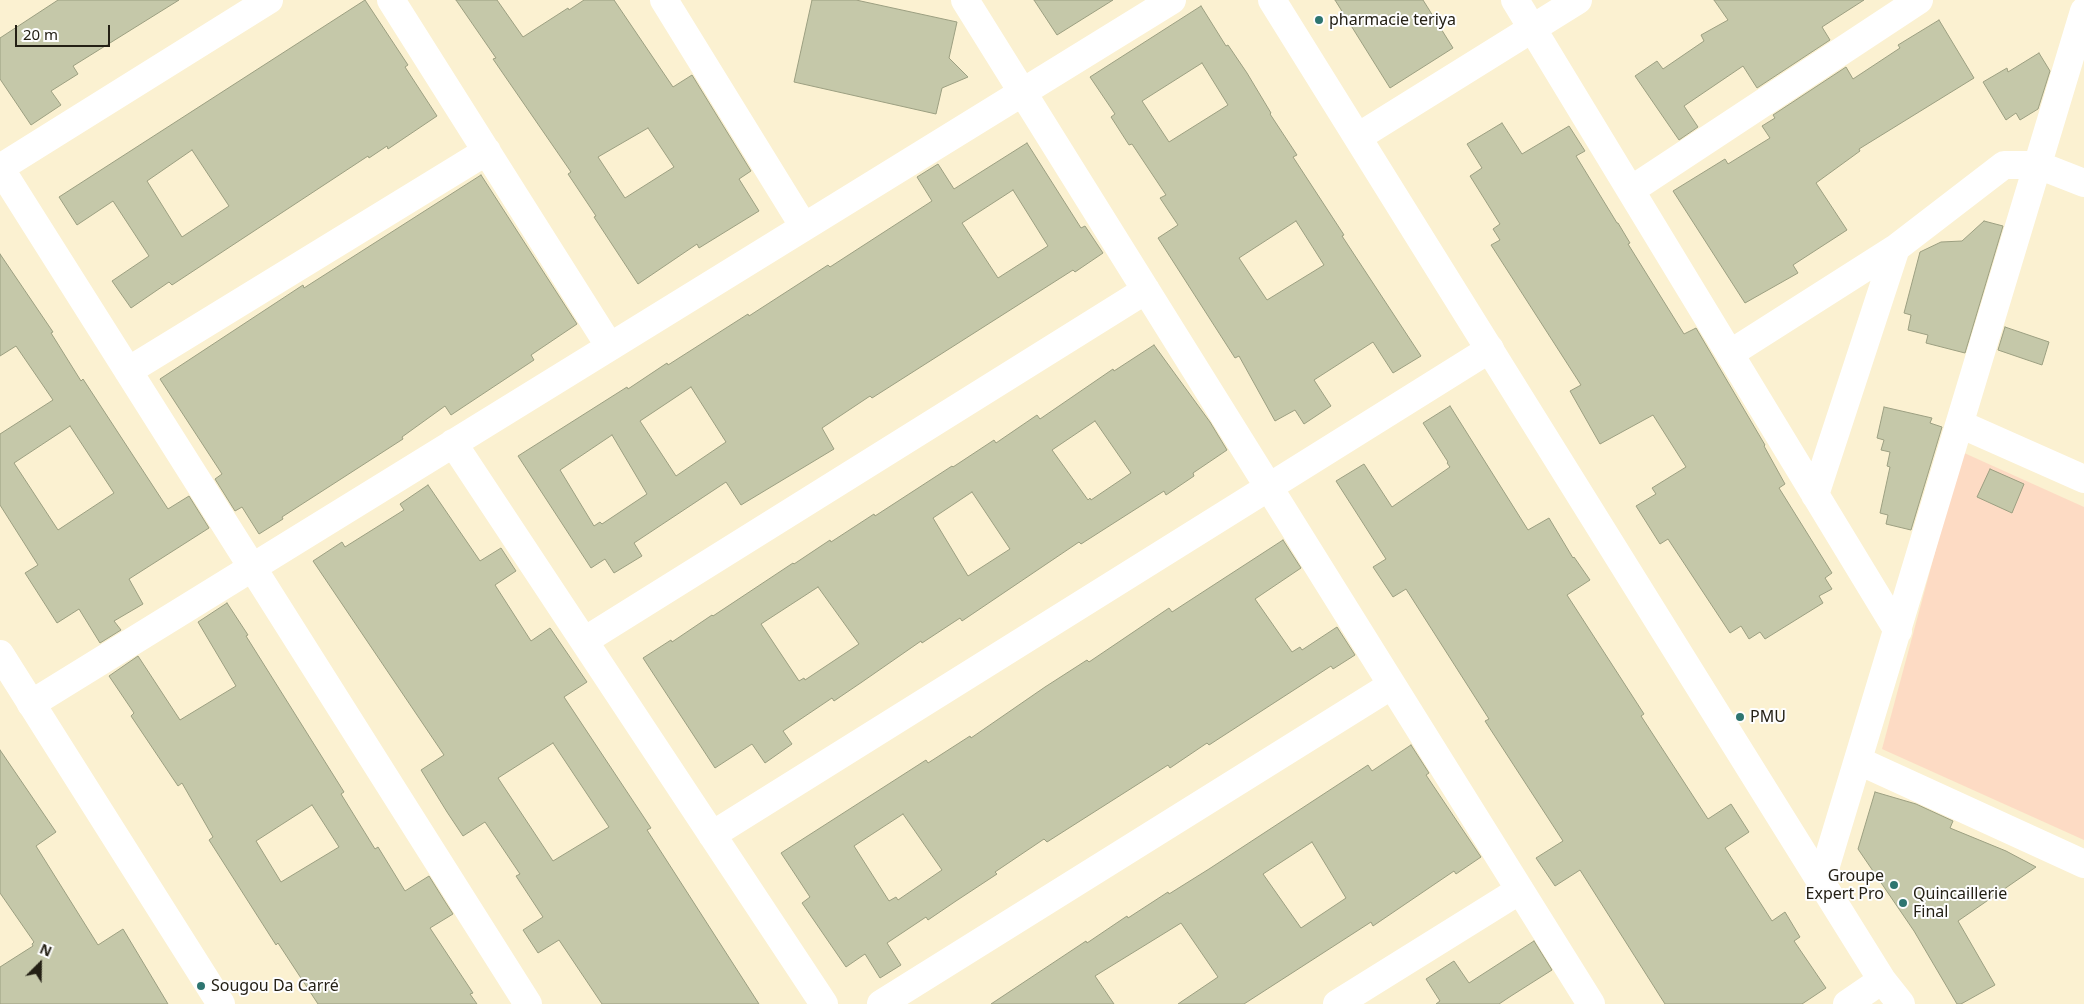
<!DOCTYPE html>
<html>
<head>
<meta charset="utf-8">
<style>
	body { margin:0 }
	#map { position:relative; width:2084px; height:1004px; overflow:hidden; background:#fbf1d1; font-family:"Noto Sans",sans-serif }
	canvas { display:block }
	.north { position:absolute; left:15px; top:939px; width:50px; height:50px; -webkit-text-stroke:4px #fefefe; paint-order:stroke; rotate:23deg; font-size:14px; font-weight:700; line-height:20px; text-align:center; color:#242015 }
	.north::after { content:''; display:block; margin:auto; width:18px; height:22px; background:#242015; clip-path:polygon(50% 0,100% 100%,50% 72%,0 100%) }
	.scale { position:absolute; left:15px; top:25px; width:95px; height:22px; box-sizing:border-box; border:2px solid #242015; border-top:0; padding-left:6px; font-size:15px; line-height:18px; white-space:nowrap; color:#242015; -webkit-text-stroke:4px #fefefe; paint-order:stroke }
</style>
</head>
<body>
<div id="map">
<canvas width="2084" height="1004"></canvas>
<div class="north">N</div>
<div class="scale">20 m</div>
</div>
<script>
const ctx = document.querySelector('canvas').getContext('2d');
ctx.lineJoin = 'round';
function paint(path, color) { ctx.fillStyle = color; ctx.fill(path, 'evenodd'); }
const poly = rows => new Path2D(rows.map(r => 'M' + r).join(''));
function strokePath(path, color, width, dash) { ctx.strokeStyle = color; ctx.lineWidth = width; ctx.lineCap = dash ? 'butt' : 'round'; ctx.setLineDash(dash || []); ctx.stroke(path); }
function write(font, color, halo, rows, align = 'center') {
  ctx.font = font + ' "Noto Sans",sans-serif'; ctx.lineWidth = 4; ctx.setLineDash([]); ctx.textBaseline = 'middle'; ctx.strokeStyle = halo; ctx.fillStyle = color; for (const [text, x, y, turn = 0] of rows) {
    ctx.save(); ctx.translate(x, y); ctx.rotate((+turn || 0) * Math.PI / 180); ctx.textAlign = isNaN(turn) ? turn : align; if (halo) ctx.strokeText(text, 0, 0); ctx.fillText(text, 0, 0); ctx.restore();
  }
}
paint(poly([
	[1962,452,2084,507,2084,840,1882,749]
]), '#fddbc4');
const building = poly([
	[58,0,179,0,73,66,78,74,51,91,61,105,31,125,0,79,0,38,58,0],
	[365,0,408,65,405,67,437,116,388,149,387,146,369,158,368,156,172,285,169,282,131,308,112,281,149,256,113,201,77,225,59,197,365,0],
	[192,150,229,206,182,237,147,181,192,150],
	[456,0,497,0,523,37,568,8,569,10,584,0,614,0,673,87,692,75,751,171,739,179,759,211,699,248,697,244,638,284,594,217,596,216,568,174,571,172,493,59,496,58,456,0],
	[648,128,674,167,625,198,598,157,648,128],
	[812,0,856,0,957,22,949,58,968,77,942,88,936,114,794,82,812,0],
	[1034,0,1113,0,1057,35,1034,0],
	[1335,0,1423,0,1453,48,1390,88,1335,0],
	[1714,0,1864,0,1822,27,1830,40,1757,88,1743,66,1684,106,1698,127,1679,140,1635,76,1657,61,1663,69,1704,41,1701,35,1728,20,1714,0],
	[1201,6,1226,46,1228,45,1247,73,1271,113,1270,114,1297,155,1293,157,1344,235,1342,236,1421,356,1393,373,1373,342,1314,380,1331,406,1304,424,1295,410,1275,421,1239,356,1235,358,1158,238,1178,225,1160,198,1166,195,1132,144,1129,145,1111,117,1115,114,1090,77,1201,6],
	[1202,63,1228,105,1169,142,1142,101,1202,63],
	[1296,221,1324,265,1267,300,1239,258,1296,221],
	[1939,20,1974,78,1859,149,1860,151,1816,183,1847,230,1793,265,1798,273,1745,303,1673,191,1725,159,1728,164,1770,138,1762,126,1775,118,1773,115,1846,67,1853,79,1900,48,1898,45,1939,20],
	[2039,53,2050,71,2038,109,2020,120,2016,113,2006,120,1983,82,2007,68,2008,72,2039,53],
	[1502,123,1522,154,1569,126,1585,151,1576,156,1617,223,1618,223,1630,243,1628,244,1684,334,1696,328,1765,445,1764,446,1785,484,1779,488,1832,573,1825,578,1832,589,1819,596,1823,603,1765,639,1760,632,1749,639,1741,626,1730,633,1668,539,1660,544,1636,506,1656,494,1652,488,1686,467,1653,415,1600,444,1570,391,1581,385,1491,245,1500,240,1493,229,1500,224,1470,176,1482,168,1467,144,1502,123],
	[1027,143,1081,228,1085,226,1103,253,1075,272,1073,270,872,398,870,396,822,428,834,449,741,505,726,482,634,543,642,556,614,573,605,559,591,568,518,456,627,387,628,389,667,363,668,365,748,314,749,316,828,265,830,267,932,201,917,177,938,164,954,189,1027,143],
	[1013,190,1048,246,998,278,962,223,1013,190],
	[691,387,726,442,676,476,640,421,691,387],
	[612,435,647,494,602,524,600,522,594,526,560,470,612,435],
	[481,175,577,324,531,355,534,360,451,415,445,406,402,437,403,439,282,517,283,519,259,534,242,507,235,511,215,479,222,474,160,379,303,285,304,288,481,175],
	[1984,221,2003,226,1965,353,1926,343,1928,335,1908,330,1911,315,1904,313,1920,252,1941,242,1962,241,1984,221],
	[0,254,53,332,51,333,81,381,83,379,168,509,189,496,209,528,129,579,143,604,114,621,121,630,100,643,79,609,57,623,25,573,38,565,0,505,0,434,53,400,16,346,0,356,0,254],
	[70,426,114,493,58,530,14,463,70,426],
	[2005,327,2049,342,2042,365,1998,350,2005,327],
	[1154,345,1210,422,1227,450,1193,473,1194,476,1166,495,1164,491,1081,544,1079,542,962,621,960,618,922,643,921,641,862,682,834,701,832,698,783,731,792,744,765,763,752,744,715,768,643,658,671,640,672,642,712,615,713,616,793,563,794,564,830,540,831,542,874,514,875,516,952,466,953,467,994,440,996,443,1037,415,1040,419,1113,369,1114,371,1154,345],
	[1095,421,1131,473,1091,500,1090,498,1088,500,1052,450,1095,421],
	[972,492,1010,549,968,576,933,518,972,492],
	[818,587,859,644,805,680,804,678,799,681,761,624,818,587],
	[1450,406,1528,530,1549,518,1573,558,1574,557,1590,580,1567,595,1644,714,1641,716,1708,819,1731,804,1749,832,1725,848,1772,921,1785,912,1800,937,1794,941,1826,988,1802,1004,1665,1004,1580,870,1555,886,1536,858,1563,841,1485,721,1489,719,1406,589,1393,597,1373,567,1386,559,1336,481,1364,464,1392,507,1450,467,1447,463,1448,462,1423,423,1450,406],
	[1884,407,1932,418,1930,423,1942,427,1911,530,1886,524,1888,515,1880,513,1890,467,1887,466,1890,452,1881,450,1884,440,1877,438,1884,407],
	[1990,469,2024,484,2012,513,1977,497,1990,469],
	[428,485,480,561,501,548,516,571,495,585,531,641,550,628,587,682,564,697,651,828,647,830,759,1004,602,1004,559,940,538,953,523,930,543,917,516,876,520,874,485,822,463,836,447,812,421,770,444,755,313,561,342,542,345,547,404,510,400,504,428,485],
	[553,743,609,827,553,861,498,778,553,743],
	[1283,540,1301,568,1255,599,1292,652,1300,647,1302,650,1337,627,1355,655,1333,669,1331,666,1209,745,1207,743,1170,768,1168,765,1047,842,1044,839,995,872,997,874,956,901,928,920,926,917,887,943,901,965,880,978,865,954,846,967,802,903,810,897,781,853,926,760,928,763,970,736,971,738,1045,687,1087,660,1089,662,1169,608,1172,612,1283,540],
	[903,814,942,870,898,900,896,897,889,901,854,846,903,814],
	[227,603,248,635,246,636,344,792,341,794,375,849,378,847,405,891,429,876,444,900,453,914,430,928,473,993,470,994,477,1004,318,1004,278,943,276,945,209,840,213,837,182,783,178,786,131,716,134,713,109,676,138,656,180,720,236,686,198,622,227,603],
	[312,805,339,847,281,882,256,841,312,805],
	[1411,745,1429,773,1426,775,1481,857,1456,874,1454,871,1373,926,1371,922,1244,1004,1178,1004,1218,977,1181,923,1095,976,1114,1004,991,1004,1086,941,1087,943,1127,916,1128,918,1168,892,1169,894,1209,869,1368,765,1372,771,1411,745],
	[1312,842,1346,898,1301,928,1263,874,1312,842],
	[0,750,56,832,36,846,98,945,123,929,168,1004,0,1004,0,967,33,946,32,944,34,942,0,893,0,750],
	[1875,792,1916,804,1953,821,1950,828,2006,851,2036,867,1958,921,1995,985,1961,1004,1957,1004,1914,931,1858,849,1875,792],
	[1534,941,1552,970,1511,996,1499,1004,1436,1004,1440,1001,1426,979,1454,961,1469,983,1534,941]
]);
paint(building, '#c5c8a9');
strokePath(building, '#9c9f81', 1);
strokePath(poly([
	[391,0,610,347],
	[664,0,804,227],
	[965,0,1591,1004],
	[1515,0,1898,631],
	[1358,137,1578,0],
	[0,168,528,1004],
	[0,168,269,0],
	[1631,190,1919,0],
	[1731,353,1896,248,2004,165,2038,165,2084,183],
	[128,371,487,151],
	[1960,424,2084,479],
	[453,443,824,1004],
	[1815,495,1896,248],
	[584,641,1146,290],
	[31,704,1172,0],
	[1859,761,2084,864],
	[712,835,1490,349],
	[1821,882,2084,11],
	[881,1004,1392,685],
	[1337,1004,1520,890]
]), '#fff', 28);
strokePath(poly([
	[1272,0,1882,980,1901,1004],
	[0,654,221,1004],
	[1847,1004,1882,980]
]), '#fff', 28);
for (const [x, y, r, color] of [
	[1319,20,5,"#2d7570"],
	[1740,717,5,"#2d7570"],
	[1894,885,5,"#2d7570"],
	[1903,903,5,"#2d7570"],
	[201,986,5,"#2d7570"]
]) { const dot = new Path2D(); dot.arc(x, y, r, 0, 2 * Math.PI); ctx.fillStyle = color; ctx.fill(dot); strokePath(dot, '#fefefe', 2); }
write('16px', '#242015', '#fefefe', [
	["pharmacie teriya",1329,20],
	["PMU",1750,717],
	["Groupe",1884,876,"right"],
	["Expert Pro",1884,894,"right"],
	["Quincaillerie",1913,894],
	["Final",1913,912],
	["Sougou Da Carré",211,986]
], 'left');
</script>
</body>
</html>
